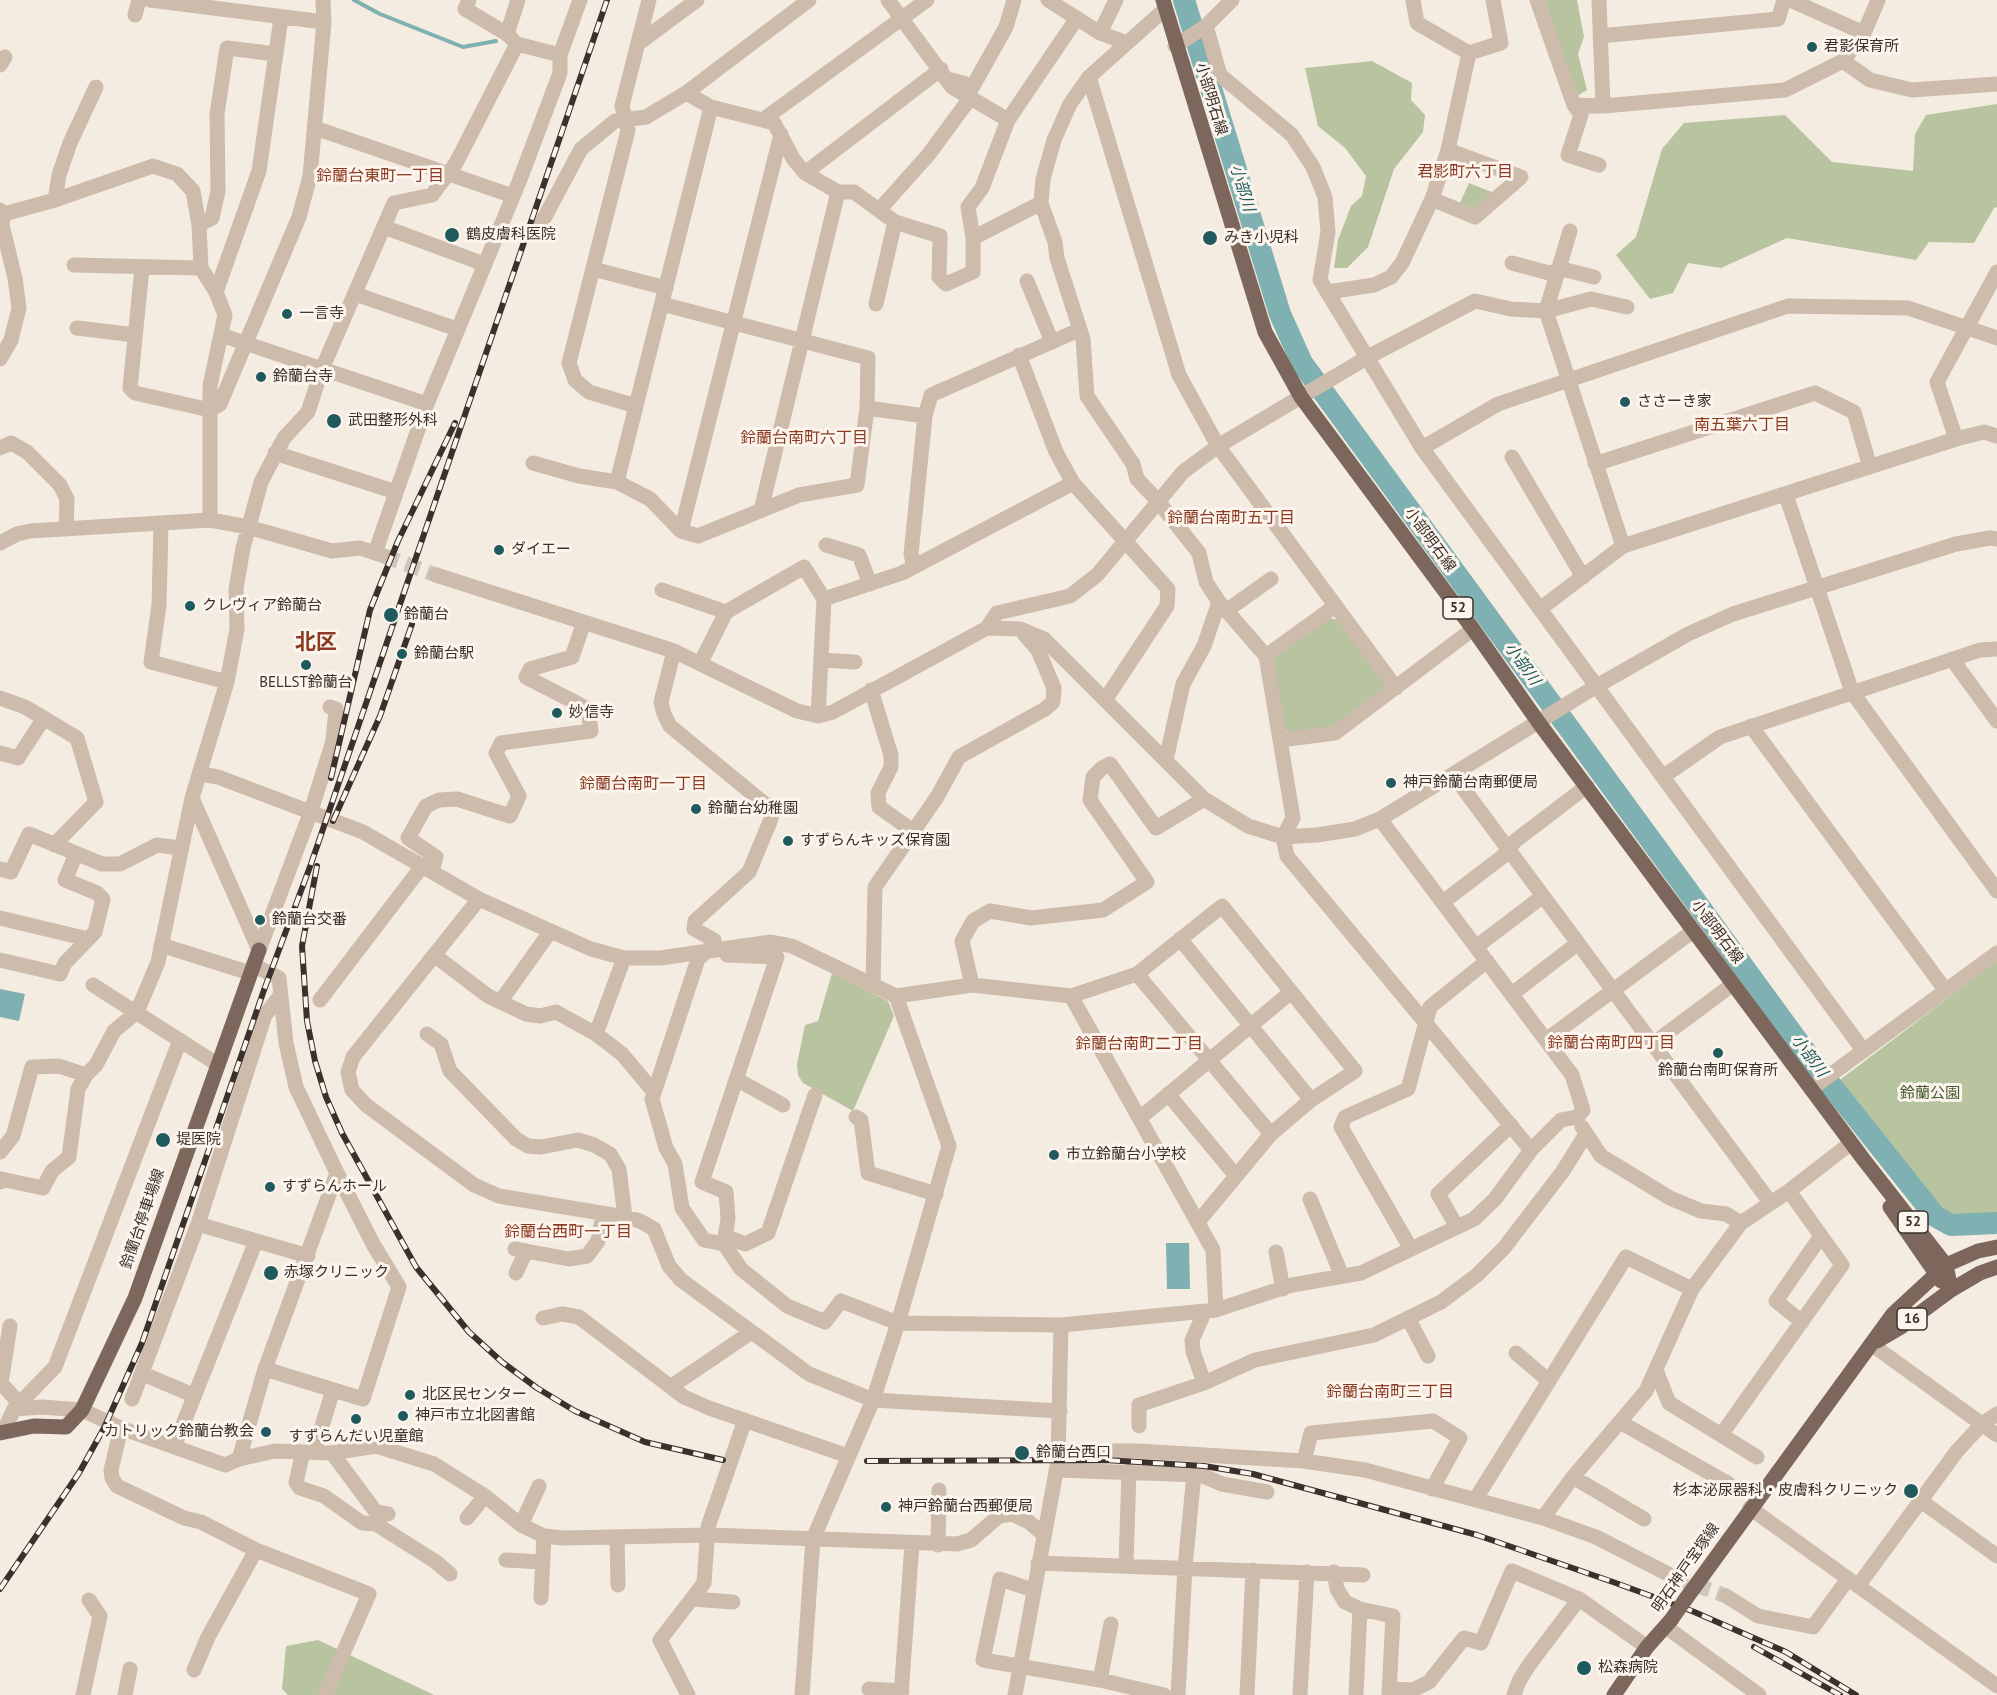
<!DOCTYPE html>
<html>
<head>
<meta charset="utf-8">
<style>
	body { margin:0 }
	canvas { display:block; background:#f4ebe1 }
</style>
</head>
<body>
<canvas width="1997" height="1695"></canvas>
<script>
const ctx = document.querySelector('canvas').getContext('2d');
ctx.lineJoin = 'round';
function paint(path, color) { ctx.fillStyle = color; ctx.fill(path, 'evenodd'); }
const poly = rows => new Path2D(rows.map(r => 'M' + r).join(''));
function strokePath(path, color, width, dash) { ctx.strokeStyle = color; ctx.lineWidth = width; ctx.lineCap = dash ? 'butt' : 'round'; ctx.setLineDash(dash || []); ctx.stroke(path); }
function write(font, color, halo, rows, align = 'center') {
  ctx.font = font + ' "PT Sans","Noto Sans JP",sans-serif'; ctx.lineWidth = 6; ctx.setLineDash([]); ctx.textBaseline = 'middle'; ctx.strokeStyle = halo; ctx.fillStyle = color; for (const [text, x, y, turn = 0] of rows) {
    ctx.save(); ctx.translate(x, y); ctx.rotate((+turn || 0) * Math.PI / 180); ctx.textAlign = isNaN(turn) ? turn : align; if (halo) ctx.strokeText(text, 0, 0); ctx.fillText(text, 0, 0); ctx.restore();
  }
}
paint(poly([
	[1545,0,1577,0,1584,37,1578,54,1587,90,1577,96],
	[1372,61,1412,83,1411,100,1425,115,1423,132,1394,169,1368,247,1347,268,1334,268,1338,240,1351,206,1362,196,1366,176,1345,148,1318,126,1305,68],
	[1997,104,1997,207,1994,208,1974,243,1929,242,1916,260,1787,238,1721,268,1688,263,1673,293,1650,299,1616,255,1636,237,1662,149,1684,123,1785,115,1832,162,1913,171,1915,134,1926,115],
	[1469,183,1494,193,1472,211,1459,205],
	[1325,617,1338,620,1385,684,1384,692,1330,729,1292,733,1284,730,1272,664,1275,655],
	[1997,961,1997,1218,1952,1220,1937,1211,1837,1082],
	[832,973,888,1001,894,1016,853,1111,803,1083,798,1075,797,1064,805,1025,818,1021],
	[318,1640,434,1695,288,1695,282,1689,286,1646]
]), '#b8c4a0');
paint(poly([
	[0,989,25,994,19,1021,0,1017],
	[1166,1243,1189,1243,1190,1289,1167,1289]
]), '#7fb0b2');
strokePath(poly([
	[354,0,380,14,463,47,496,41]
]), '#7fb0b2', 4);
strokePath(poly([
	[1184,0,1280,314,1302,363,1818,1069,1935,1216,1951,1225,1997,1223]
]), '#7fb0b2', 22);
strokePath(poly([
	[384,556,436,575],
	[1674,1577,1726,1596]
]), '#cfc6bd', 15, [15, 8]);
strokePath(poly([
	[150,0,324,22],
	[469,0,465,9,507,34],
	[888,0,952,87,1008,120],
	[1048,0,1100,33,1127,43],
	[1413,0,1417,23,1469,53,1501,43,1493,0],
	[1537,0,1574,105,1603,106,1785,90,1843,61,1864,33,1878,0],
	[1599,0,1603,106],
	[1790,0,1864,33],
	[1164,10,1089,77,1070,104,1054,140,1043,179,1041,203,1055,242,1057,258,1083,339,1087,396,1133,464,1137,479,1157,500,1199,553,1206,582,1219,602,1266,656,1293,818,1283,837,1287,856,1531,1150],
	[135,15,139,0],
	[1206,26,1220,75,1292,135,1313,167,1325,197,1328,232,1320,280,1422,448,1863,1050],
	[1100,33,1116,0],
	[1600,36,1778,19,1784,0],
	[513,40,507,34,518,0],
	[639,43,697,0],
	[1175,46,1206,26,1232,0],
	[1843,61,1870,80,1912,90,1997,84],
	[0,65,5,57],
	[1089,77,1179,375,1218,446,1396,688],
	[952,80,973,86,1006,27,1014,0],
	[686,93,711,107,774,123,794,160,805,173,838,192,854,192,895,222,940,236,939,277,946,284,973,272,973,238,968,207,982,188,1008,120,1077,18],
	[1574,105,1581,115,1568,155,1599,165],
	[764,119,927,0],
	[315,128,513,196],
	[805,173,941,69],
	[1432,199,1475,217,1521,177,1448,150],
	[55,200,59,175,70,143,96,87],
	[880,209,929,154,971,97],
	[0,210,4,214,2,225,15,278,19,308,11,340,0,359],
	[4,214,55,200,153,166,177,174,193,191,199,225,201,268,216,292,225,315,210,386,210,520],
	[541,224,581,149,615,121,646,117,686,93,809,0],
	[199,225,212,218,218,191,217,114,227,48,276,54],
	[384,227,484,264],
	[1570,231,1546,311,1623,546],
	[973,238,1041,203],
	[1512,263,1549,273,1566,270,1594,277],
	[74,265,201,268],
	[142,268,130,388,135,393,210,410,220,404,299,217,310,176,324,22,323,0],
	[593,269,666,288],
	[1027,281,1052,342],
	[216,292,259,171,281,18],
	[1328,292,1374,285,1391,277,1402,263,1432,199,1448,150,1469,53],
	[355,294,457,329],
	[876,304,895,222],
	[77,328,135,335],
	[221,335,427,404],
	[1019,355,1056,452,1073,483,1168,589,1167,606,1105,700],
	[636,406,589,392,575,380,569,363,628,130,622,106,649,0],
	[867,408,925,416],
	[1956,439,1937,382,1997,272],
	[0,448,11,443,27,452,60,485,67,499,66,529],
	[1422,448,1498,404,1788,306,1908,308,1997,338],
	[275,453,396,492],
	[1512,457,1583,577],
	[533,463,579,476,617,482,650,499,681,531,698,536,799,495,857,485,867,408,868,358,662,304],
	[1595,464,1815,393,1854,412,1870,467],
	[617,482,711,107],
	[1786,495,1852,692,1997,891],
	[761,510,838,192],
	[161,524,159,605,151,662,227,682],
	[681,531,781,134],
	[0,543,17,534,30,531,210,520,248,527,332,551,360,548,384,556],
	[826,545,859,555,870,584],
	[375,553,427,404,519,182,560,73,560,55,580,0],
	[914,567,911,554,925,416,931,395,1079,330],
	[436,575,674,651,797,711,818,716,833,712,987,628,997,613,1070,596,1097,575,1183,472,1218,446,1368,357,1475,301,1511,309,1546,311,1591,299,1627,307],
	[662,590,726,612],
	[824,599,902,573,1073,483],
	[1540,609,1623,546,1956,439,1984,432,1997,436],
	[1226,611,1271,579],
	[987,628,1020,629,1044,639,1204,799,1248,826,1283,837,1317,835,1355,829,1380,819,1595,687,1688,634,1733,614,1956,544,1990,538,1997,539],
	[674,651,661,702,664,714,670,726,771,809,771,819,749,872,695,921,694,929,714,940,709,949,698,959,652,1099,666,1148,675,1164,682,1208,704,1240,724,1244,741,1269,787,1306,825,1322,841,1301,898,1323,1061,1325,1216,1310,1292,1285,1361,1273,1474,1219,1495,1199,1531,1150,1561,1120,1577,1117,1583,1110,1572,1075,1380,819],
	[1266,656,1335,606],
	[1952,659,1997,721],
	[821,660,855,662],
	[700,664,726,612,804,567,824,599,818,716],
	[871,690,891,755,891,767,878,793,879,807,913,831],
	[0,698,25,707,77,738,96,802,54,845],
	[1751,726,1946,991],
	[1280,740,1335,733,1473,629],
	[0,753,18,758,44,718],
	[1166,760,1183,684,1204,646,1219,602],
	[201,774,218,777,363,832,479,899,591,949,624,958,660,958,771,942,792,946,896,996,972,985,1071,996,1137,974,1222,906,1355,1071,1311,1100,1271,1134,1198,1222],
	[1454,776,1770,1202],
	[1664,776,1720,737,1980,650,1997,649],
	[0,869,11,872,29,834,102,864,120,864,157,845,180,848],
	[432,871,436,857,408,838,426,806,439,800,457,799,510,816,519,796,496,753,501,743,591,731,588,709,526,677,530,669,572,657,584,622],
	[479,899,353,1057,348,1072,352,1090,366,1105,474,1185,499,1196,625,1217,640,1221,654,1229,669,1266,681,1280,809,1374,873,1400,1060,1411],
	[1443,902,1502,857,1515,841,1587,786],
	[0,918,88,939],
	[1180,939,1311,1100],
	[161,945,250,973],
	[1476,947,1543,896],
	[259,950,192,798,227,682,237,629,236,589,243,548,261,482,284,438,308,412,322,369,394,203,432,195,456,163,517,44,560,55],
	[259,950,310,814,333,741,336,709,330,707],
	[434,955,488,996,526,1014,540,1016,556,1012,596,1034,622,1054,654,1092],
	[0,960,60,974,65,963,95,932,103,899,97,893,65,880,76,854],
	[1137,974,1271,1134],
	[93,985,217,1064],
	[873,985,875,887,937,797,959,757,1045,709,1053,702,1054,688,1038,650,1024,634],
	[972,985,962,941,973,921,990,911,1031,918,1103,910,1147,882,1090,800,1093,777,1102,768,1110,764,1156,828,1204,799],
	[1512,994,1578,943],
	[1071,996,1213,1250,1216,1310],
	[320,1000,423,865],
	[500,1002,550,932],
	[427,1034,441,1044,450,1071,516,1139,528,1146,541,1147,578,1140,594,1145,610,1154,619,1169,625,1217],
	[596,1034,624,958],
	[1546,1040,1693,931],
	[1654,1043,1733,984],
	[736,1079,783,1105],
	[1811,1089,1997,953],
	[1168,1094,1236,1176],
	[856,1117,861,1120,868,1173,936,1194],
	[1140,1118,1291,992],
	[1582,1127,1601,1156,1670,1198,1701,1211,1726,1214,1741,1223],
	[0,1152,13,1136,32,1067,59,1066,86,1075,96,1065,114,1031,137,1012,158,962,192,798],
	[0,1182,1,1179,43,1188,52,1171,69,1157,78,1089,86,1075],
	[1310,1199,1342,1276],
	[198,1224,308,1256],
	[1457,1227,1438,1194,1511,1125],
	[725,1236,745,1244,768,1233,815,1095],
	[724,1244,728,1219,726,1192,702,1182,777,957,727,955],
	[515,1249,569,1259,587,1256,598,1241,603,1214],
	[1411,1249,1341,1127,1345,1117,1408,1089,1430,1007,1487,961],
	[1276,1252,1283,1289],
	[516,1273,526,1251],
	[543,1318,562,1314,579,1317,684,1397,709,1408,848,1456],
	[1408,1318,1428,1356],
	[1802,1322,1776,1301,1821,1236],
	[10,1326,1,1383,19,1403],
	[1871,1344,1997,1435],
	[1516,1353,1549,1381],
	[265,1369,363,1399,399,1287,373,1244,337,1173],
	[1656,1370,1669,1403,1757,1457],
	[143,1374,193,1395],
	[1204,1383,1193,1351,1192,1340,1205,1311],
	[672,1386,750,1333],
	[132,1399,198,1224,265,1015,280,996],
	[14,1409,42,1407,82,1410,121,1428,225,1465,239,1459,275,1451,332,1453,376,1446,434,1464,485,1496,521,1525,544,1536,563,1538,709,1535,957,1544,971,1540,999,1516,1012,1514,1029,1522,1043,1534],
	[1620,1422,1729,1484],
	[1139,1426,1139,1405,1204,1383,1255,1360,1374,1335,1441,1302,1477,1275,1504,1248,1563,1171,1586,1134],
	[121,1428,111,1470,112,1478,117,1486,184,1518,201,1522,256,1550,369,1594,325,1695],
	[4,1430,14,1409,55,1367,180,1040],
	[1721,1435,1842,1265,1789,1191],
	[174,1447,256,1241],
	[1059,1451,1138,1451,1304,1461,1365,1470,1543,1518,1573,1477,1646,1391,1692,1289,1741,1223,1789,1191,1851,1143],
	[303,1452,296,1482,300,1488,324,1496,362,1523,376,1524,436,1562,450,1574],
	[314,1452,333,1390],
	[332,1453,376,1512,388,1514],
	[239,1459,265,1369,337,1173,296,1087,286,1043,279,978,253,965],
	[1304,1461,1311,1433,1433,1421,1460,1438,1432,1489],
	[1056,1470,1201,1475,1222,1484,1267,1492],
	[1573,1477,1644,1519],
	[1475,1500,1626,1257,1692,1289],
	[1921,1501,1997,1556],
	[1750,1508,1997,1686],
	[467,1518,485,1496],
	[1543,1518,1596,1537,1674,1577],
	[521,1525,539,1486],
	[617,1537,618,1585],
	[938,1545,939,1490],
	[506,1560,542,1562],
	[1038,1563,1363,1575],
	[1126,1565,1129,1471],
	[1334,1572,1337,1589,1345,1602,1360,1609,1393,1616,1389,1695],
	[1858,1586,1957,1451,1982,1424,1997,1414],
	[1033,1590,1000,1579,983,1660,1100,1680,1164,1695],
	[1726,1596,1758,1616,1813,1627,1848,1579],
	[541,1598,544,1536],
	[692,1599,733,1602],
	[1666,1627,1759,1695],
	[194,1670,208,1637,256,1550],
	[1100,1680,1111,1624],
	[869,1689,902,1691],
	[1389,1689,1413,1690,1429,1682,1464,1638,1481,1643,1512,1571,1579,1599,1647,1647],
	[83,1695,100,1616,89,1600],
	[125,1695,130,1669],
	[688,1695,660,1640,704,1583,708,1527,745,1420],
	[802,1695,813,1539,873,1400,898,1323,949,1146,896,996],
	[901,1695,912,1544],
	[1015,1695,1058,1461,1061,1325],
	[1178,1695,1185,1567,1194,1474],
	[1247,1695,1253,1570],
	[1300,1695,1307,1572],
	[1356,1695,1360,1609],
	[1514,1695,1519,1681,1529,1665,1579,1599]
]), '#cdbbac', 15);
strokePath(poly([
	[1163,0,1265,332,1301,397,1473,629,1539,723,1864,1160,1946,1265,1951,1290],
	[1890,1207,1941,1281],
	[1877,1341,1901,1327,1951,1290,1980,1273,1997,1267],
	[0,1433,34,1426,66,1427,82,1410,135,1298,259,950],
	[1685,1600,1893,1314,1946,1265,1978,1251,1997,1247],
	[1614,1695,1647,1647,1671,1620]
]), '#7d675c', 15);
const rail = poly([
	[331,778,370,610,398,541,455,423],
	[333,821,380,716,412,624],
	[317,866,302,946,307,1021,315,1061,326,1097,342,1133,416,1267,469,1332,502,1362,537,1388,575,1411,645,1442,723,1460],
	[867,1461,1105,1460,1204,1466,1253,1474,1477,1535,1613,1582,1692,1611,1786,1652,1856,1695],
	[0,1589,79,1473,104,1428,142,1343,264,990,311,864,607,0],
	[1754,1647,1840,1695]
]);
strokePath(rail, '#3b302b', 6);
strokePath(rail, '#fbf5ee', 4, [11]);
strokePath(poly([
	[1671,1620,1685,1600]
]), '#7d675c', 15);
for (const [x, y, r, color] of [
	[1812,47,6,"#1f5a5e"],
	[452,235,8,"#1f5a5e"],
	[1210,238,8,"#1f5a5e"],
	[287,314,6,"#1f5a5e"],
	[261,377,6,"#1f5a5e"],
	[1625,402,6,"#1f5a5e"],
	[334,421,8,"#1f5a5e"],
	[499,550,6,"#1f5a5e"],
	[190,606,6,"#1f5a5e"],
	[391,615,8,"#1f5a5e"],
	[402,654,6,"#1f5a5e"],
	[306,665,6,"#1f5a5e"],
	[557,713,6,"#1f5a5e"],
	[1391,783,6,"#1f5a5e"],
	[696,809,6,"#1f5a5e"],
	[788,841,6,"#1f5a5e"],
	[260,920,6,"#1f5a5e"],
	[1718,1053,6,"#1f5a5e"],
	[163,1140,8,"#1f5a5e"],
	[1054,1155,6,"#1f5a5e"],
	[270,1187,6,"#1f5a5e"],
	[271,1273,8,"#1f5a5e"],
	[410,1395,6,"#1f5a5e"],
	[403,1416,6,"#1f5a5e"],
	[356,1419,6,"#1f5a5e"],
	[266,1432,6,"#1f5a5e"],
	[1022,1453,8,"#1f5a5e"],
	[1911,1491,8,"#1f5a5e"],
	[886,1507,6,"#1f5a5e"],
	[1584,1668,8,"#1f5a5e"]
]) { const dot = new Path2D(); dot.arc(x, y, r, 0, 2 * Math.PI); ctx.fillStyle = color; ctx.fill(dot); strokePath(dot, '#fbf5ee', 2); }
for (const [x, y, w] of [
	[1458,608,30],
	[1913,1222,30],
	[1912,1319,30]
]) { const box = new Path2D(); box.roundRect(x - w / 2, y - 11, w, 22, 4.5); ctx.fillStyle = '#fbf5ee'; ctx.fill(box); strokePath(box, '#3b302b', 1.5); }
write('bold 14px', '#3b302b', null, [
	["52",1458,608],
	["52",1913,1222],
	["16",1912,1319]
]);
write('15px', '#3b302b', '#fbf5ee', [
	["君影保育所",1824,47],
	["鶴皮膚科医院",466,235],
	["みき小児科",1224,238],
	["一言寺",299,314],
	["鈴蘭台寺",273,377],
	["ささーき家",1637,402],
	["武田整形外科",348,421],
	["ダイエー",511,550],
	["クレヴィア鈴蘭台",202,606],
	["鈴蘭台",404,615],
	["鈴蘭台駅",414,654],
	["BELLST鈴蘭台",306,683,"center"],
	["妙信寺",569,713],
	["神戸鈴蘭台南郵便局",1403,783],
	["鈴蘭台幼稚園",708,809],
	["すずらんキッズ保育園",800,841],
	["鈴蘭台交番",272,920],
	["鈴蘭台南町保育所",1718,1071,"center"],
	["堤医院",176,1140],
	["市立鈴蘭台小学校",1066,1155],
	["すずらんホール",282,1187],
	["赤塚クリニック",284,1273],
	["北区民センター",422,1395],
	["神戸市立北図書館",415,1416],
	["カトリック鈴蘭台教会",254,1432,"right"],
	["すずらんだい児童館",356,1437,"center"],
	["鈴蘭台西口",1036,1453],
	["杉本泌尿器科・皮膚科クリニック",1898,1491,"right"],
	["神戸鈴蘭台西郵便局",898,1507],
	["松森病院",1598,1668]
], 'left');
write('15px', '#3b302b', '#fbf5ee', [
	["小部明石線",1211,99,73],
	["小部明石線",1430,540,54],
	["小部明石線",1717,932,53],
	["鈴蘭台停車場線",143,1219,-71],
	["明石神戸宝塚線",1686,1568,-55]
]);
write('15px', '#4a5a2e', '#fbf5ee', [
	["鈴蘭公園",1930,1094]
]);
write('16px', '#8c3b22', '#fbf5ee', [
	["君影町六丁目",1465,172],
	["鈴蘭台東町一丁目",380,176],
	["南五葉六丁目",1742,425],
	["鈴蘭台南町六丁目",804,438],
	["鈴蘭台南町五丁目",1231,518],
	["鈴蘭台南町一丁目",643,784],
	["鈴蘭台南町四丁目",1611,1043],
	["鈴蘭台南町二丁目",1139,1044],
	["鈴蘭台西町一丁目",568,1232],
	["鈴蘭台南町三丁目",1390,1392]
]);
write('italic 16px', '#1f5a5e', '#fbf5ee', [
	["小部川",1242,188,73],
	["小部川",1522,664,54],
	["小部川",1809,1056,53]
]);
write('bold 21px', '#8c3b22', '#fbf5ee', [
	["北区",316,643]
]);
</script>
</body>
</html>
